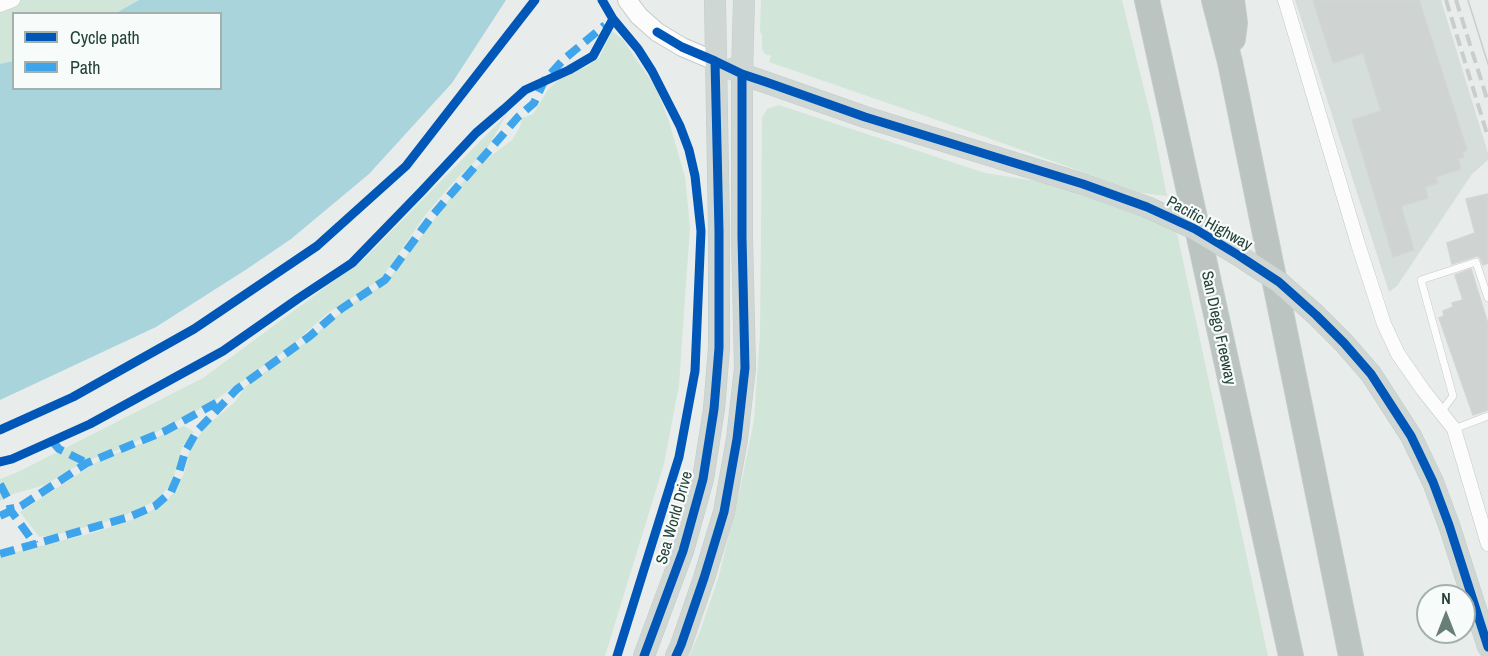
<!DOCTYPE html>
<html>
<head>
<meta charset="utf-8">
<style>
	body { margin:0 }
	#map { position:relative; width:1488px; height:656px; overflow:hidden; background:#e8edeb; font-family:"Archivo Narrow",sans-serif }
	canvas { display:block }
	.legend { position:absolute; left:12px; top:12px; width:210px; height:78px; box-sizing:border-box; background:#f7fbf9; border:2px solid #a3b1ad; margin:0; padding:8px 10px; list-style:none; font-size:18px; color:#24423a }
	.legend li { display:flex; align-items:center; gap:12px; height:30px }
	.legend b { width:30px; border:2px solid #a3b1ad }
	.north { position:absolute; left:1416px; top:584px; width:60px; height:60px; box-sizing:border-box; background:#f7fbf9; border:2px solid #a3b1ad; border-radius:50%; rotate:0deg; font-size:16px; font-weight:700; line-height:24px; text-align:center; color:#24423a }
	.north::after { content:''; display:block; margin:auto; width:21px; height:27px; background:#697e78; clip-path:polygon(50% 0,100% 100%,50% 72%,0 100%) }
</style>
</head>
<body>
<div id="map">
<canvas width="1488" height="656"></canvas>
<ul class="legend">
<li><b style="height:8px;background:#0057b8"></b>Cycle path</li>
<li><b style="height:8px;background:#3ea4ec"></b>Path</li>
</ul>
<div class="north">N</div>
</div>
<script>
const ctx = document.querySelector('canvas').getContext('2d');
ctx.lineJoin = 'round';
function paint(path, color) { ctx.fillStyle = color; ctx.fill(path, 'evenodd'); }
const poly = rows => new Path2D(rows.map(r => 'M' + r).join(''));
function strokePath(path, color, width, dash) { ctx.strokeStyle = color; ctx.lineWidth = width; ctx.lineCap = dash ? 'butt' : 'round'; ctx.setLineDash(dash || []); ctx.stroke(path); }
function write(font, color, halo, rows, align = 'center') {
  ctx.font = font + ' "Archivo Narrow",sans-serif'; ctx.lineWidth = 4.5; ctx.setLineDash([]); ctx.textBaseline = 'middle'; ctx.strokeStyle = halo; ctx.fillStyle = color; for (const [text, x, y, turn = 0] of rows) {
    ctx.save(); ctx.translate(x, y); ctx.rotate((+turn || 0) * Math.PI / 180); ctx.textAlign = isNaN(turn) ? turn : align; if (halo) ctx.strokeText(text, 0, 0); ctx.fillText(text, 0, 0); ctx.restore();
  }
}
paint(poly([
	[1295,0,1441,0,1488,153,1488,160,1472,174,1397,286,1389,292]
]), '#d6dedb');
paint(poly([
	[0,0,139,0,116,13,14,14,13,61,0,64],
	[761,0,1122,0,1153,125,1167,196,1141,193,980,135,769,62,771,56,765,54,762,49,762,35,760,32],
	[612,31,623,40,656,88,669,121,685,177,690,227,679,385,664,464,605,656,0,656,0,556,96,532,142,516,166,502,176,489,184,473,190,449,206,426,235,402,246,386,310,339,352,303,385,284,471,171,512,140,520,127,522,118,533,114,548,90,561,77,588,66,599,58],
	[779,105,985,173,1049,183,1080,194,1112,204,1173,227,1178,237,1268,656,689,656,699,634,718,579,738,499,754,420,760,333,762,118,767,109],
	[507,114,485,152,458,177,426,214,381,279,328,313,289,348,214,401,165,428,118,450,83,462,45,485,13,494,0,501,0,479,20,471,203,378,365,258],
	[184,426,194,432,182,447,172,483,156,501,116,519,55,535,39,537,20,512,100,460]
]), '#d1e6d8');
paint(poly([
	[139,0,506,0,452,83,369,174,291,239,247,269,156,327,0,400,0,64,13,61,14,88,220,88,220,14,116,13]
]), '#a9d4db');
const building = poly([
	[1313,0,1419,0,1467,150,1462,152,1464,157,1458,159,1461,169,1436,177,1438,183,1425,187,1428,198,1401,206,1414,250,1393,257,1352,120,1381,111,1363,53,1333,63,1313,0],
	[1488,194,1488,263,1483,265,1480,258,1477,256,1452,264,1447,243,1475,233,1466,199,1488,194],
	[1471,269,1488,324,1488,410,1473,415,1439,318,1444,316,1443,311,1453,307,1452,303,1463,300,1455,275,1471,269]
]);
paint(building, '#cfd4d2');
strokePath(building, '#d1d6d4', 1.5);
const lane = poly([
	[1441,412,1453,396,1421,280,1476,262,1488,298],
	[1454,429,1488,416]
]);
const street = poly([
	[1285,0,1358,244,1384,324,1398,354,1423,390,1454,429,1488,544],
	[0,5,13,0]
]);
const secondary = poly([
	[627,0,639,16,657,32,682,47,715,61]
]);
const primary = poly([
	[732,69,742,74,865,117,1083,184,1147,207],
	[1316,315,1344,343,1371,374,1411,436,1433,482,1449,525,1488,647],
	[644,656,683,551,703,479,714,409,719,348,719,231,715,0],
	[676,656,681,645,704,578,724,512,737,439,745,368,742,237,742,74,744,0]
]);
const highway = poly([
	[1147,0,1291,656],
	[1214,0,1230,62,1351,656],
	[1232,0,1235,23,1233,39]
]);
strokePath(lane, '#c5cac8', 8);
strokePath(street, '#c5cac8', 15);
strokePath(secondary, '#c3cbc8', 20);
strokePath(primary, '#c3ccc9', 22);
strokePath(highway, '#c3ccc9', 26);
strokePath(lane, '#fcfcfc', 7);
strokePath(street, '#fcfcfc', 14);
strokePath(secondary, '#fcfcfc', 18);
strokePath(primary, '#cfd7d5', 21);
strokePath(highway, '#bcc4c2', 24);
strokePath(poly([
	[1468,0,1488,64]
]), '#c9cdcc', 1.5);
strokePath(poly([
	[1446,0,1488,137],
	[1456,0,1488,102]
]), '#c9cdcc', 4, [12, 6]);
const primaryBridge = poly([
	[1147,207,1195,229,1238,255,1279,282,1316,315]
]);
strokePath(primaryBridge, '#c3ccc9', 22, []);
strokePath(primaryBridge, '#cfd7d5', 21);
strokePath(poly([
	[52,441,59,449,87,463],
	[0,484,9,501,11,511,35,544],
	[0,516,21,506,87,463,165,431,223,399],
	[0,554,129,517,155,506,171,492,178,476,185,452,197,431,237,389,310,336,341,309,385,280,432,216,518,117,534,103,544,81,563,60,605,25]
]), '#3ea4ec', 8, [15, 8]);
strokePath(poly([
	[602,0,613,19,638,49,652,71,680,126,689,150,695,176,701,231,695,371,679,457,617,656],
	[657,32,682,47,715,61,742,74,766,82,865,117,1083,184,1147,207,1195,229,1238,255,1279,282,1316,315,1344,343,1371,374,1411,436,1433,482,1449,525,1488,647],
	[0,430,73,397,194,329,317,246,406,166,535,0],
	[0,462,12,459,90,424,223,351,299,298,352,263,421,192,476,133,504,109,525,90,569,70,593,56,613,19],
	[644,656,683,551,703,479,714,409,719,348,719,231,715,61],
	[676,656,681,645,704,578,724,512,737,439,745,368,742,237,742,74]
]), '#0057b8', 9);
write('16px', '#24423a', '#f7fbf9', [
	["Pacific Highway",1209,224,29],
	["San Diego Freeway",1218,328,78],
	["Sea World Drive",675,518,-74]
]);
</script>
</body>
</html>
